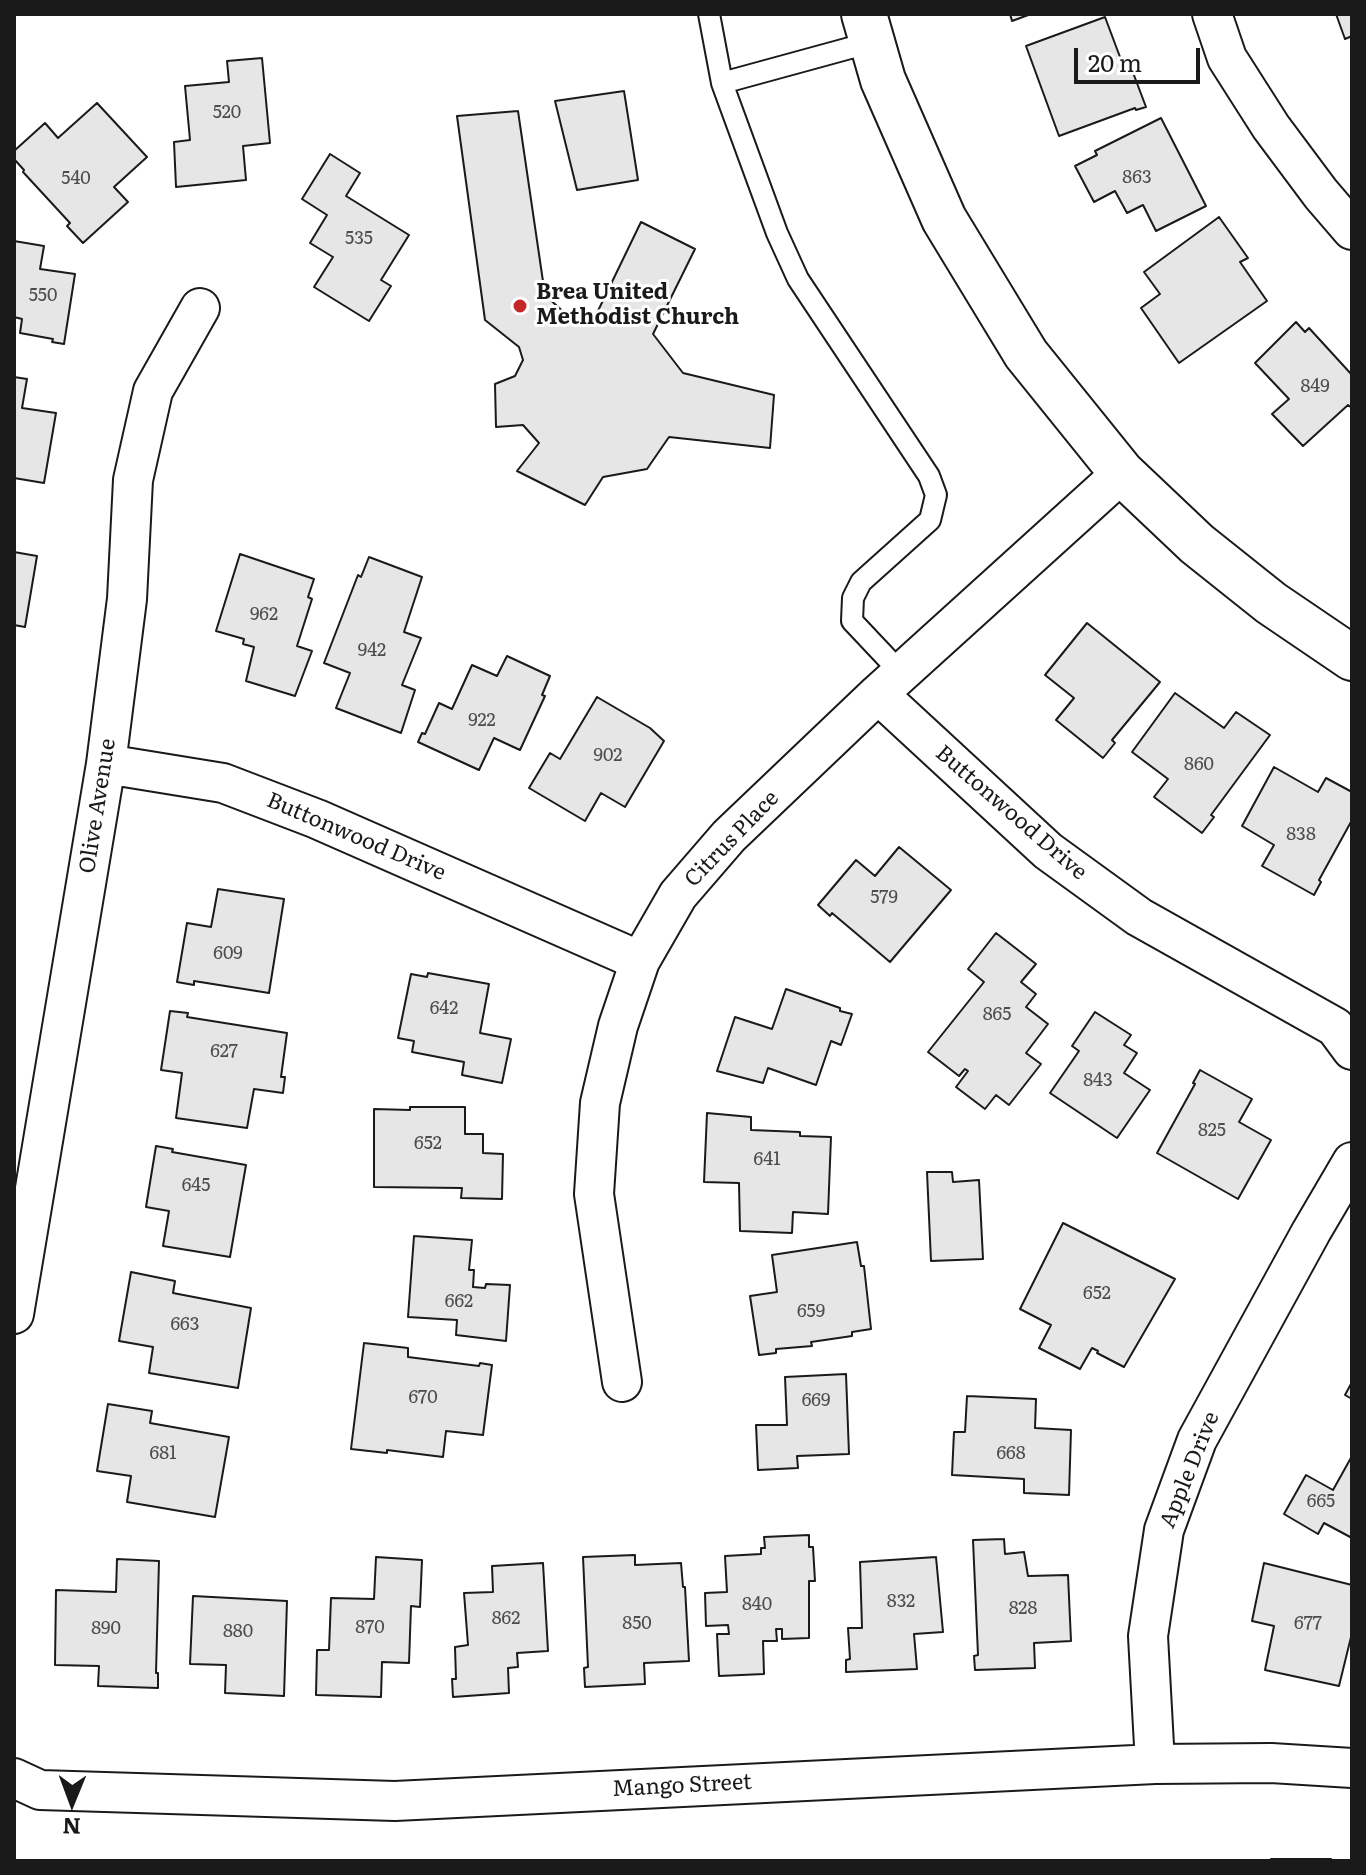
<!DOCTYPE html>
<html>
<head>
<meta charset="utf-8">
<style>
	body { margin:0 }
	#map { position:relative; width:1366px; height:1875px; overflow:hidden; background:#fff; font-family:Literata,serif }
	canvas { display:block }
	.frame { position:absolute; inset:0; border:16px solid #1a1a1a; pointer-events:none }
	.north { position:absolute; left:32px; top:1763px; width:80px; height:80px; -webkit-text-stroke:6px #fff; paint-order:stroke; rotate:181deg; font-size:22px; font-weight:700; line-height:32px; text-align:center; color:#1a1a1a }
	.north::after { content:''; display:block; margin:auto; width:28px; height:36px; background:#1a1a1a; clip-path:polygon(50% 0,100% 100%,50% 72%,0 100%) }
	.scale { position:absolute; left:1074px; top:48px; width:126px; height:36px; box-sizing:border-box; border:4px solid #1a1a1a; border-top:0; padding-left:10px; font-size:24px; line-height:28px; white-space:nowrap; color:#1a1a1a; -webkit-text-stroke:6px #fff; paint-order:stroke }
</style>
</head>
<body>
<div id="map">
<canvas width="1366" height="1875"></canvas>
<div class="frame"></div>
<div class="north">N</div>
<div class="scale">20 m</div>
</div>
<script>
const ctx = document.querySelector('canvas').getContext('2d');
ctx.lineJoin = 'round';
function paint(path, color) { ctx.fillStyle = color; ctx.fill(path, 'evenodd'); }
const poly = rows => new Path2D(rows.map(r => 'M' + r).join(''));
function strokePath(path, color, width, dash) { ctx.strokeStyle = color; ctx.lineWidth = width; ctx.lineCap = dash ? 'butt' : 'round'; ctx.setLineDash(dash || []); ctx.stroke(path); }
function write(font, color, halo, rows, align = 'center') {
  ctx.font = font + ' Literata,serif'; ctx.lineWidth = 6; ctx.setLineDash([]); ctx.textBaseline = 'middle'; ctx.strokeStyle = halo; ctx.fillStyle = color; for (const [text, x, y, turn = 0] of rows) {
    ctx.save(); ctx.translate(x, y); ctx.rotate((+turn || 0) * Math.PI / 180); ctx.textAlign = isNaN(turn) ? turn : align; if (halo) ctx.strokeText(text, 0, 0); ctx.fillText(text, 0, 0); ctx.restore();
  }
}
const building = poly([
	[1010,14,1031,14,1012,21,1010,14],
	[1336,14,1352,14,1352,36,1345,39,1336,14],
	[1105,17,1123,65,1129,62,1146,107,1136,110,1135,108,1059,136,1026,46,1105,17],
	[262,58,270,143,243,146,246,180,176,187,174,142,190,140,185,86,229,82,227,61,262,58],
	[624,91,638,180,577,190,555,101,624,91],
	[97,103,147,157,114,187,128,202,83,243,67,226,70,223,23,172,24,170,14,159,14,151,45,123,58,138,97,103],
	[518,111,545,295,568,316,595,317,641,222,695,249,653,334,683,373,774,395,770,448,669,437,647,469,603,477,585,505,517,471,539,443,523,425,496,427,495,384,515,376,523,360,519,347,485,320,457,116,518,111],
	[1161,118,1206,206,1156,231,1143,205,1127,213,1115,191,1094,202,1075,166,1097,155,1095,151,1161,118],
	[330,154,360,173,346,196,409,235,381,280,391,286,369,321,314,287,333,257,310,243,327,215,302,199,330,154],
	[1219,217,1248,258,1240,262,1267,301,1179,363,1141,308,1160,294,1144,272,1219,217],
	[14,241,44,246,40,269,75,274,64,344,52,342,53,339,20,333,22,319,14,317,14,241],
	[1296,322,1305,332,1309,328,1352,375,1352,408,1348,405,1303,446,1272,414,1289,399,1255,363,1296,322],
	[14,377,27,379,22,408,56,413,44,483,14,478,14,377],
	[14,552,37,556,25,627,14,625,14,552],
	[240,554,314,579,308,597,312,599,297,646,312,651,295,696,246,681,254,647,243,644,244,639,216,631,240,554],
	[369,557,422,577,404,632,421,638,402,685,415,690,401,733,336,708,350,673,324,663,358,575,361,577,369,557],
	[1087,623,1160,682,1112,740,1115,743,1103,758,1056,720,1074,698,1045,675,1087,623],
	[507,656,550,676,542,695,545,696,520,750,494,738,479,770,418,742,422,733,425,734,439,703,452,709,472,665,497,676,507,656],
	[1175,693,1224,728,1236,712,1270,735,1211,815,1214,817,1202,833,1154,797,1168,779,1132,752,1175,693],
	[597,697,650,728,664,741,625,807,601,793,585,821,529,788,550,753,560,759,597,697],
	[1274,767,1318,792,1326,778,1352,792,1352,820,1319,880,1321,882,1314,895,1262,866,1274,845,1242,826,1274,767],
	[899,847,951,890,890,962,832,913,830,916,818,905,856,860,875,876,899,847],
	[218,889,284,899,269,993,194,981,194,985,177,982,187,923,211,927,218,889],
	[996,933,1036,964,1021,982,1036,994,1026,1007,1048,1024,1026,1053,1041,1064,1009,1105,996,1095,985,1109,956,1087,968,1071,965,1069,959,1076,928,1052,984,982,968,969,996,933],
	[428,973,489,984,480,1033,511,1039,502,1083,462,1075,464,1062,412,1052,414,1041,398,1038,411,974,427,977,428,973],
	[786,989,840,1008,840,1011,852,1014,841,1045,831,1041,816,1085,768,1068,763,1083,717,1071,735,1017,772,1029,786,989],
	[170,1011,188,1013,187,1017,287,1033,281,1077,285,1077,283,1093,254,1089,247,1128,176,1118,182,1073,161,1070,170,1011],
	[1095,1012,1131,1035,1124,1045,1137,1053,1124,1073,1150,1090,1117,1138,1050,1093,1079,1051,1072,1046,1095,1012],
	[1200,1070,1252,1099,1239,1122,1271,1140,1238,1199,1157,1153,1195,1084,1193,1083,1200,1070],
	[410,1107,465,1107,465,1134,483,1134,483,1153,503,1154,502,1199,461,1198,462,1188,374,1187,374,1109,410,1110,410,1107],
	[707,1113,751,1117,751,1130,800,1132,800,1136,831,1137,828,1214,793,1212,792,1233,740,1231,739,1183,704,1182,707,1113],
	[156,1146,173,1149,172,1152,246,1165,230,1257,163,1246,169,1211,146,1207,156,1146],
	[927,1172,952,1172,953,1182,979,1180,983,1259,931,1261,927,1172],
	[1063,1223,1175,1279,1124,1367,1097,1353,1098,1351,1092,1348,1080,1369,1039,1348,1051,1325,1020,1309,1063,1223],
	[414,1236,472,1240,469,1270,474,1270,473,1287,485,1288,486,1284,510,1285,506,1341,456,1335,457,1320,408,1317,414,1236],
	[857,1242,861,1266,864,1266,871,1329,852,1332,852,1336,811,1342,812,1346,776,1349,776,1353,759,1355,750,1296,777,1292,772,1255,857,1242],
	[131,1272,175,1281,173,1293,251,1308,238,1388,149,1373,153,1347,119,1341,131,1272],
	[364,1343,408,1348,408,1357,479,1366,480,1363,492,1365,483,1435,446,1431,443,1457,387,1450,387,1453,351,1449,364,1343],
	[846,1374,849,1454,797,1456,798,1468,758,1470,756,1425,787,1425,785,1377,846,1374],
	[1352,1382,1352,1399,1345,1395,1352,1382],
	[967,1396,1036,1399,1035,1428,1071,1430,1069,1495,1024,1493,1024,1479,952,1475,954,1432,965,1432,967,1396],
	[108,1404,152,1411,150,1423,229,1437,215,1517,127,1502,131,1476,97,1471,108,1404],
	[1352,1456,1352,1538,1324,1523,1318,1534,1284,1514,1306,1475,1333,1490,1352,1456],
	[809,1535,809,1547,813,1547,815,1581,809,1581,809,1638,782,1639,782,1629,776,1629,777,1641,763,1641,764,1674,719,1676,717,1634,729,1634,728,1625,706,1626,705,1593,727,1592,725,1556,761,1554,761,1548,765,1548,764,1537,809,1535],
	[1004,1539,1005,1554,1024,1552,1028,1576,1068,1575,1071,1641,1034,1643,1035,1668,975,1670,974,1656,978,1655,973,1540,1004,1539],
	[635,1555,635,1565,681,1563,683,1587,685,1587,689,1661,644,1663,645,1684,585,1687,584,1668,588,1667,583,1557,635,1555],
	[376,1557,422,1560,420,1607,411,1606,409,1663,382,1662,381,1697,316,1695,317,1650,329,1650,331,1598,374,1599,376,1557],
	[936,1557,943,1632,914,1634,917,1669,846,1672,846,1660,850,1659,848,1628,862,1628,860,1562,936,1557],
	[117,1559,159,1561,156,1673,158,1673,158,1688,98,1686,99,1666,55,1665,56,1590,116,1592,117,1559],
	[543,1563,548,1651,517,1653,518,1667,508,1668,509,1693,453,1697,452,1679,456,1679,455,1647,468,1645,464,1593,493,1592,492,1566,543,1563],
	[1264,1563,1352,1585,1352,1633,1339,1686,1265,1670,1274,1626,1252,1621,1264,1563],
	[193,1596,287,1601,284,1696,225,1693,226,1665,190,1664,193,1596],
	[1271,1859,1331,1859,1331,1861,1271,1861,1271,1859]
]);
paint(building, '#e6e6e6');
strokePath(building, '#1a1a1a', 2);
const lane = poly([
	[709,14,722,83],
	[872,42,722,83,777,233,798,279,929,476,936,495,930,520,861,582,853,598,852,621,901,673]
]);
const street = poly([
	[1212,14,1227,58,1271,127,1321,194,1352,230],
	[878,694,1048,851,1139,917,1335,1027,1352,1050],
	[106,764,223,783,317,819,640,961],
	[14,1314,106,764,127,599,133,480,153,391,200,308],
	[622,1382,594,1194,600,1103,618,1026,640,961,678,895,729,836,878,694,1122,473],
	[1155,1764,1148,1636,1164,1530,1197,1440,1311,1232,1352,1162],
	[14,1778,40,1790,395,1801,1155,1764,1271,1763,1352,1768]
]);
const secondary = poly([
	[864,14,883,80,944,219,1026,354,1122,473,1197,544,1271,603,1352,658]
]);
strokePath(lane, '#1a1a1a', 24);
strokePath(street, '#1a1a1a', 42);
strokePath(secondary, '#1a1a1a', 48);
strokePath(lane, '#fff', 20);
strokePath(street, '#fff', 38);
strokePath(secondary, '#fff', 44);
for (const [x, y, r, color] of [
	[520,306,8,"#c62828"]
]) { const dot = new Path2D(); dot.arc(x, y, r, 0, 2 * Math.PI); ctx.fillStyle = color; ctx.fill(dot); strokePath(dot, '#fff', 3); }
write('18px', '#4d4d4d', null, [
	["520",227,113],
	["863",1137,178],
	["540",76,179],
	["535",359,239],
	["550",43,296],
	["849",1315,387],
	["962",264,615],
	["942",372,651],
	["922",482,721],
	["902",608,756],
	["860",1199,765],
	["838",1301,835],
	["579",884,898],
	["609",228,954],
	["642",444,1009],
	["865",997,1015],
	["627",224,1052],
	["843",1098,1081],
	["825",1212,1131],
	["652",428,1144],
	["641",767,1160],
	["645",196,1186],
	["652",1097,1294],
	["662",459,1302],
	["659",811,1312],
	["663",185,1325],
	["670",423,1398],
	["669",816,1401],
	["681",163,1454],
	["668",1011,1454],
	["665",1321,1502],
	["832",901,1602],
	["840",757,1605],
	["828",1023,1609],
	["862",506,1619],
	["850",637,1624],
	["677",1308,1624],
	["870",370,1628],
	["890",106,1629],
	["880",238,1632]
]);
write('bold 22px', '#1a1a1a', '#fff', [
	["Brea United",536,293],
	["Methodist Church",536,318]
], 'left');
write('22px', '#1a1a1a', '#fff', [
	["Olive Avenue",98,806,-81],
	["Buttonwood Drive",1011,813,41],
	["Buttonwood Drive",356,837,23],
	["Citrus Place",732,839,-46],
	["Apple Drive",1190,1470,-68],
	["Mango Street",682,1786,-3]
]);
</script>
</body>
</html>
